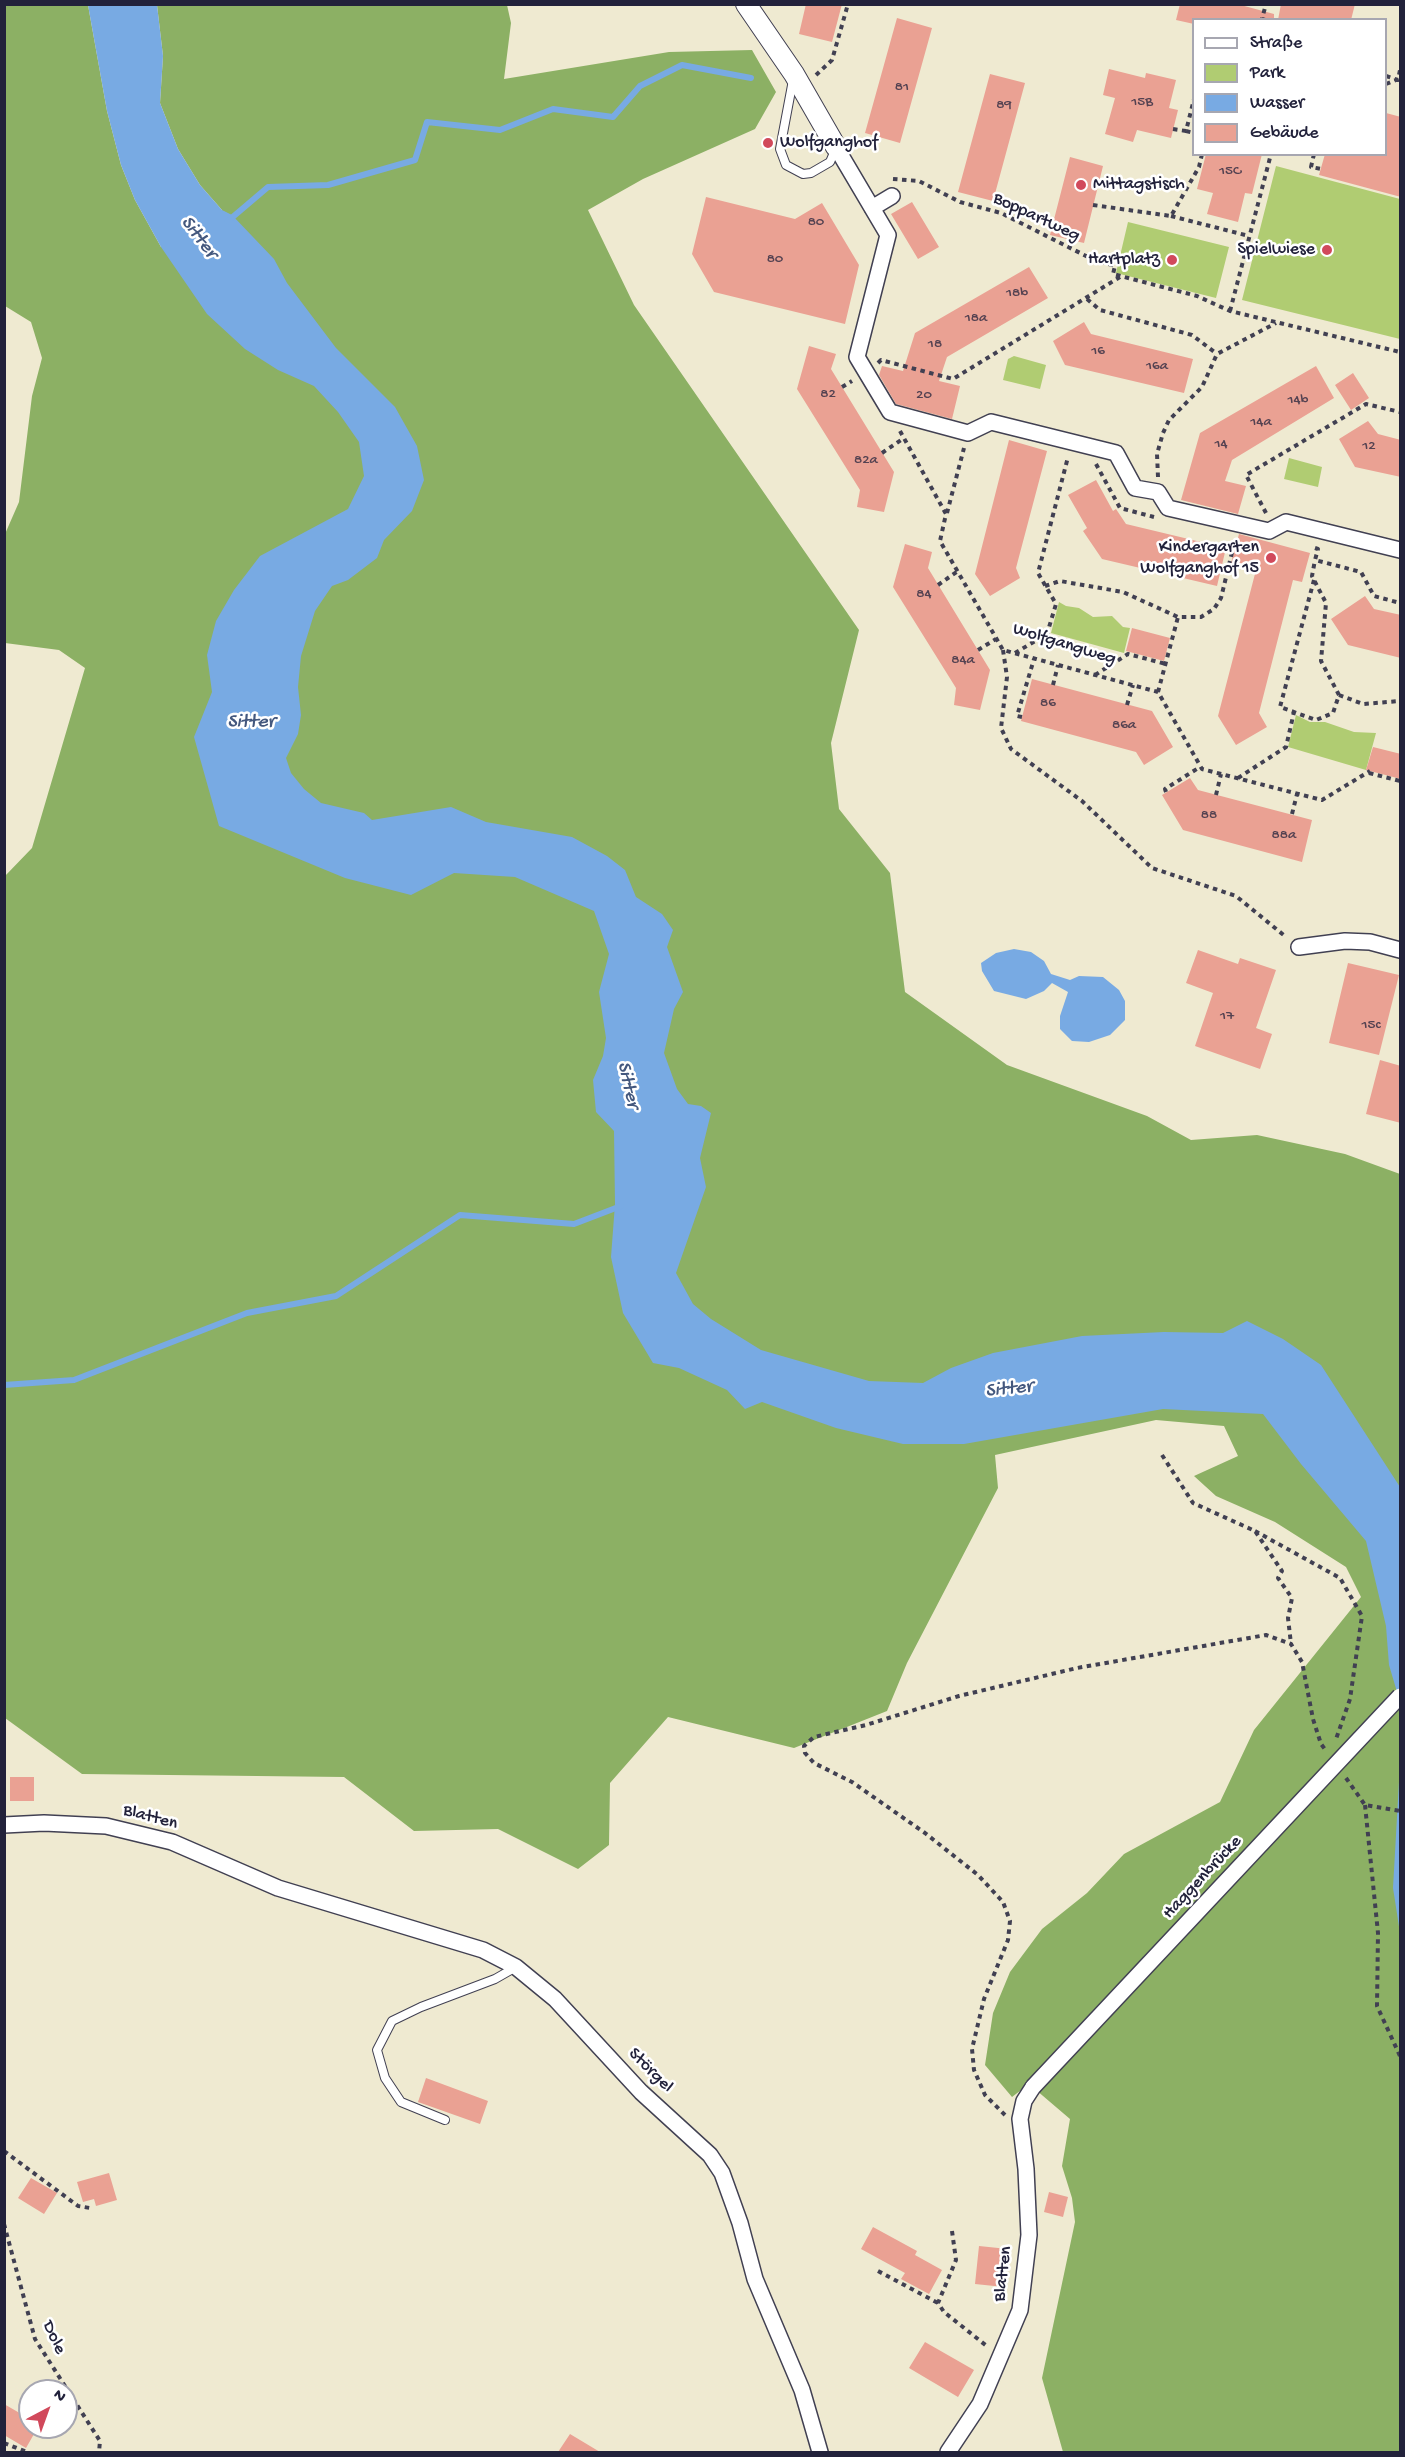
<!DOCTYPE html>
<html>
<head>
<meta charset="utf-8">
<style>
	body { margin:0 }
	#map { position:relative; width:1405px; height:2457px; overflow:hidden; background:#efead1; font-family:"Gochi Hand",sans-serif }
	canvas { display:block }
	.frame { position:absolute; inset:0; border:6px solid #22223b; pointer-events:none }
	.legend { position:absolute; left:1192px; top:18px; width:195px; height:138px; box-sizing:border-box; background:#fff; border:2px solid #a7a7b1; margin:0; padding:8px 10px; list-style:none; font-size:18px; color:#22223b }
	.legend li { display:flex; align-items:center; gap:12px; height:30px }
	.legend b { width:30px; border:2px solid #a7a7b1 }
	.north { position:absolute; left:18px; top:2379px; width:60px; height:60px; box-sizing:border-box; background:#fff; border:2px solid #a7a7b1; border-radius:50%; rotate:41deg; font-size:16px; font-weight:700; line-height:24px; text-align:center; color:#22223b }
	.north::after { content:''; display:block; margin:auto; width:21px; height:27px; background:#d1495b; clip-path:polygon(50% 0,100% 100%,50% 72%,0 100%) }
</style>
</head>
<body>
<div id="map">
<canvas width="1405" height="2457"></canvas>
<div class="frame"></div>
<ul class="legend">
<li><b style="height:8px;background:#fff"></b>Straße</li>
<li><b style="height:16px;background:#b0cc72"></b>Park</li>
<li><b style="height:16px;background:#78aae3"></b>Wasser</li>
<li><b style="height:16px;background:#eaa193"></b>Gebäude</li>
</ul>
<div class="north">N</div>
</div>
<script>
const ctx = document.querySelector('canvas').getContext('2d');
ctx.lineJoin = 'round';
function paint(path, color) { ctx.fillStyle = color; ctx.fill(path, 'evenodd'); }
const poly = rows => new Path2D(rows.map(r => 'M' + r).join(''));
function strokePath(path, color, width, dash) { ctx.strokeStyle = color; ctx.lineWidth = width; ctx.lineCap = dash ? 'butt' : 'round'; ctx.setLineDash(dash || []); ctx.stroke(path); }
function write(font, color, halo, rows, align = 'center') {
  ctx.font = font + ' "Gochi Hand",sans-serif'; ctx.lineWidth = 5; ctx.setLineDash([]); ctx.textBaseline = 'middle'; ctx.strokeStyle = halo; ctx.fillStyle = color; for (const [text, x, y, turn = 0] of rows) {
    ctx.save(); ctx.translate(x, y); ctx.rotate((+turn || 0) * Math.PI / 180); ctx.textAlign = isNaN(turn) ? turn : align; if (halo) ctx.strokeText(text, 0, 0); ctx.fillText(text, 0, 0); ctx.restore();
  }
}
paint(poly([
	[1276,166,1400,199,1400,339,1242,300],
	[1128,222,1229,247,1216,298,1116,273],
	[1014,356,1046,365,1040,389,1003,380,1008,359],
	[1289,458,1322,467,1318,487,1284,479],
	[1059,602,1066,606,1079,608,1093,617,1112,616,1123,627,1130,628,1124,653,1051,633],
	[1296,715,1310,722,1325,722,1354,732,1376,733,1366,770,1288,747]
]), '#b0cc72');
paint(poly([
	[5,5,88,5,107,111,121,165,135,200,161,247,222,210,200,185,178,149,160,103,163,56,157,5,507,5,511,23,504,79,669,52,752,50,776,92,755,129,643,179,588,210,634,305,859,630,831,743,839,809,890,873,905,992,1007,1065,1147,1116,1191,1140,1257,1135,1345,1154,1400,1174,1400,2452,1063,2452,1042,2378,1075,2222,1072,2198,1062,2166,1070,2119,1029,2084,1012,2097,985,2065,993,2013,1010,1972,1042,1929,1087,1893,1124,1854,1220,1802,1254,1730,1361,1597,1346,1567,1275,1522,1216,1496,1194,1476,1238,1456,1224,1426,1156,1420,995,1455,998,1488,907,1663,887,1711,794,1748,668,1717,610,1783,609,1845,578,1869,498,1829,414,1831,344,1777,82,1774,5,1718,5,876,32,848,85,668,59,650,5,643,5,534,19,502,32,396,42,358,31,322,5,306]
]), '#8cb064');
paint(poly([
	[88,5,157,5,163,56,160,103,178,149,200,185,222,210,232,215,274,259,287,283,336,348,395,407,417,446,424,480,412,511,384,540,377,558,348,580,332,586,315,611,301,656,298,687,301,715,298,734,286,758,291,773,304,789,321,803,364,813,372,820,451,807,486,822,572,837,607,856,625,870,636,897,662,914,673,930,667,947,683,992,674,1009,664,1053,677,1089,688,1104,701,1106,711,1113,700,1158,706,1187,676,1273,693,1304,711,1319,761,1350,869,1381,923,1383,951,1368,993,1353,1082,1336,1164,1332,1223,1333,1247,1321,1283,1339,1321,1365,1400,1487,1400,1702,1389,1665,1386,1626,1366,1541,1301,1464,1263,1414,1163,1409,964,1444,903,1444,836,1428,762,1402,745,1409,727,1390,679,1368,653,1363,623,1313,611,1257,615,1204,614,1131,596,1112,593,1080,603,1056,606,1038,599,992,609,954,594,911,515,877,454,873,411,895,345,878,219,826,194,737,212,692,207,655,216,621,234,590,260,556,348,509,364,476,359,442,338,412,314,386,278,370,245,349,207,314,161,247,135,200,121,165,107,111],
	[1014,949,1031,952,1044,961,1051,974,1070,980,1079,976,1103,977,1119,990,1125,1001,1125,1020,1110,1035,1089,1042,1072,1041,1060,1029,1060,1016,1068,992,1052,983,1044,991,1026,999,994,991,982,971,981,963,996,953],
	[1400,1764,1400,1933,1393,1888]
]), '#78aae3');
strokePath(poly([
	[228,221,268,187,328,185,415,160,427,122,500,130,553,109,613,117,640,86,682,65,751,78],
	[4,1385,74,1380,247,1313,336,1296,460,1215,574,1224,621,1206]
]), '#78aae3', 6);
paint(poly([
	[806,4,842,4,832,42,799,34],
	[1180,4,1237,4,1274,14,1274,20,1194,20,1194,24,1176,20],
	[1281,4,1355,4,1351,20,1278,20],
	[897,18,932,28,900,143,865,133],
	[1109,69,1145,78,1146,73,1176,80,1169,108,1178,110,1171,138,1137,130,1133,142,1105,134,1115,98,1103,95],
	[990,74,1025,83,993,201,958,192],
	[1386,113,1401,117,1401,197,1319,175,1325,154,1386,154],
	[1206,154,1262,154,1252,194,1245,193,1238,222,1207,214,1213,193,1197,189],
	[1070,157,1103,166,1084,243,1050,235],
	[706,197,795,219,822,203,859,265,845,324,714,292,692,254],
	[912,202,939,247,918,259,891,214],
	[1029,267,1048,298,947,357,939,381,960,386,952,419,896,404,879,375,882,366,903,371,915,333],
	[1084,322,1091,334,1193,359,1184,393,1065,365,1053,341],
	[809,346,836,354,831,369,894,472,884,512,857,507,860,490,797,389],
	[1316,366,1334,398,1232,460,1225,481,1246,486,1238,514,1181,500,1200,433],
	[1353,373,1369,398,1351,410,1335,385],
	[1368,421,1378,434,1401,440,1401,477,1355,467,1339,439],
	[1009,440,1047,451,1016,568,1020,578,990,596,975,574],
	[1096,480,1113,511,1116,509,1126,524,1226,548,1217,586,1102,559,1083,531,1087,528,1068,495],
	[1239,534,1310,553,1302,582,1293,580,1259,713,1267,727,1236,745,1218,716,1256,570,1231,563],
	[905,544,932,552,928,568,990,670,980,710,954,705,956,688,893,587],
	[1365,596,1374,609,1401,615,1401,658,1348,645,1331,619],
	[1132,628,1170,638,1164,661,1126,651],
	[1032,679,1152,711,1173,747,1144,765,1136,752,1021,721],
	[1373,747,1401,754,1401,779,1366,770],
	[1190,778,1198,790,1312,820,1302,862,1183,830,1162,795],
	[1198,950,1238,964,1240,958,1276,970,1256,1028,1272,1034,1260,1069,1195,1046,1213,993,1186,983],
	[1348,963,1399,975,1379,1055,1329,1043],
	[1380,1060,1401,1066,1401,1123,1366,1114],
	[10,1777,34,1777,34,1801,10,1801],
	[426,2078,488,2101,480,2124,418,2102],
	[109,2173,117,2200,96,2206,94,2199,83,2202,77,2182],
	[31,2178,57,2193,44,2214,18,2198],
	[1049,2192,1068,2197,1063,2217,1044,2212],
	[873,2227,917,2251,915,2255,942,2270,929,2294,901,2279,905,2273,861,2249],
	[979,2246,1008,2249,1004,2287,975,2284],
	[925,2342,974,2370,958,2397,909,2368],
	[4,2404,30,2419,30,2427,38,2427,26,2448,4,2435],
	[570,2434,600,2452,558,2452]
]), '#eaa193');
const service = poly([
	[793,80,780,149,786,165,803,174,811,173,830,162,836,148],
	[445,2120,401,2102,385,2078,377,2050,392,2021,421,2007,495,1979,516,1967]
]);
const minor = poly([
	[836,147,888,235,857,357,890,412,968,433,991,422,1116,453,1135,488,1158,492,1168,508,1269,531,1286,522,1400,550],
	[872,208,892,196],
	[1299,947,1345,941,1370,942,1400,950],
	[4,1825,44,1823,106,1826,172,1842,278,1888,483,1950,516,1967,555,1999,641,2092,710,2155,722,2173,740,2223,755,2279,802,2390,820,2452],
	[948,2452,980,2404,1020,2310,1029,2235,1026,2169,1020,2119,1024,2101,1033,2087]
]);
const tertiary = poly([
	[746,4,794,74,836,147]
]);
strokePath(service, '#414052', 10);
strokePath(minor, '#414052', 18);
strokePath(tertiary, '#414052', 22);
strokePath(poly([
	[1265,20,1262,19,1266,4],
	[816,75,832,60,848,4],
	[1386,76,1398,80,1400,70],
	[1386,84,1396,80],
	[1173,129,1186,131,1194,99],
	[1186,131,1194,133],
	[1314,154,1311,167,1321,169],
	[893,179,919,181,960,202,1001,213,1092,259,1115,266,1113,274,1197,296,1230,311,1400,352],
	[1093,205,1171,216,1199,167,1202,154],
	[1171,216,1249,236],
	[1087,299,1100,310,1192,335,1217,354],
	[1230,311,1271,154],
	[878,363,881,360,953,379,1120,277],
	[842,387,852,381],
	[900,431,946,514,940,541,1003,650,1158,692,1202,769,1322,800,1370,771],
	[882,453,904,438],
	[1096,464,1120,508,1154,517],
	[1158,477,1157,454,1163,433,1169,420,1202,387,1217,354,1276,323],
	[947,513,964,448],
	[1266,513,1246,475,1366,404,1400,412],
	[1315,548,1318,549,1315,560,1361,572,1374,596,1400,603],
	[1314,580,1280,707,1316,720,1333,713,1339,695,1321,661,1326,603,1312,576,1315,560],
	[938,585,958,571],
	[1045,586,1060,581,1123,592,1178,617,1201,617,1214,609,1221,598,1235,540],
	[978,650,996,639],
	[1003,650,1007,677,1001,728,1011,749,1082,801,1152,868,1236,896,1286,937],
	[1015,653,1047,634,1056,604,1038,573,1068,457],
	[1095,675,1128,654,1166,664],
	[1053,685,1058,665],
	[1158,692,1178,617],
	[1339,695,1363,704,1400,701],
	[1127,705,1133,685],
	[1022,717,1017,716,1034,659],
	[1369,773,1400,781],
	[1238,778,1286,747,1294,712],
	[1166,792,1165,789,1200,767],
	[1216,795,1221,774],
	[1292,814,1297,794],
	[1162,1455,1193,1503,1255,1531,1282,1571,1278,1578,1292,1598,1288,1618,1291,1644],
	[1255,1531,1340,1578,1362,1616,1350,1699,1336,1739],
	[1346,1778,1365,1805,1400,1811],
	[1365,1805,1378,1933,1377,2006,1400,2056],
	[1005,2115,985,2095,974,2070,972,2049,984,1999,1008,1940,1010,1921,1003,1902,978,1875,925,1833,852,1782,814,1763,805,1753,804,1746,814,1737,866,1725,959,1696,1077,1668,1266,1635,1291,1644,1302,1662,1313,1719,1321,1744,1327,1752],
	[4,2151,78,2206,90,2208],
	[4,2224,35,2339,100,2441,99,2452],
	[952,2231,956,2260,938,2303,944,2312,988,2347],
	[878,2271,938,2303],
	[4,2443,27,2452]
]), '#414052', 4, [4.5, 4.5]);
strokePath(service, '#fff', 8);
strokePath(minor, '#fff', 15);
strokePath(tertiary, '#fff', 20);
const minorBridge = poly([
	[1033,2087,1400,1696]
]);
strokePath(minorBridge, '#414052', 18, []);
strokePath(minorBridge, '#fff', 15);
for (const [x, y, r, color] of [
	[768,143,6,"#d1495b"],
	[1081,185,6,"#d1495b"],
	[1327,250,6,"#d1495b"],
	[1172,260,6,"#d1495b"],
	[1271,558,6,"#d1495b"]
]) { const dot = new Path2D(); dot.arc(x, y, r, 0, 2 * Math.PI); ctx.fillStyle = color; ctx.fill(dot); strokePath(dot, '#fff', 2); }
write('15px', '#544251', null, [
	["81",902,88],
	["15B",1142,103],
	["89",1004,106],
	["15C",1230,172],
	["80",816,223],
	["80",775,260],
	["18b",1017,294],
	["18a",976,319],
	["18",935,345],
	["16",1098,352],
	["16a",1157,367],
	["82",828,395],
	["20",924,396],
	["14b",1298,401],
	["14a",1261,423],
	["14",1221,445],
	["12",1369,447],
	["82a",866,461],
	["84",924,595],
	["84a",963,661],
	["86",1048,704],
	["86a",1124,726],
	["88",1209,816],
	["88a",1284,836],
	["17",1227,1017],
	["15c",1371,1026]
]);
write('18px', '#22223b', '#fff', [
	["Wolfganghof",780,143,"left"],
	["Mittagstisch",1093,185,"left"],
	["Spielwiese",1315,250],
	["Hartplatz",1160,260],
	["Kindergarten",1259,548],
	["Wolfganghof 15",1259,569]
], 'right');
write('18px', '#22223b', '#fff', [
	["Boppartweg",1036,218,25],
	["Wolfgangweg",1064,645,17],
	["Blatten",150,1818,15],
	["Haggenbrücke",1203,1878,-47],
	["Störgel",650,2071,45],
	["Blatten",1004,2274,-83],
	["Dole",53,2338,65]
]);
write('italic 20px', '#44587e', '#fff', [
	["Sitter",198,238,53],
	["Sitter",251,723],
	["Sitter",627,1085,77],
	["Sitter",1009,1390,-6]
]);
</script>
</body>
</html>
